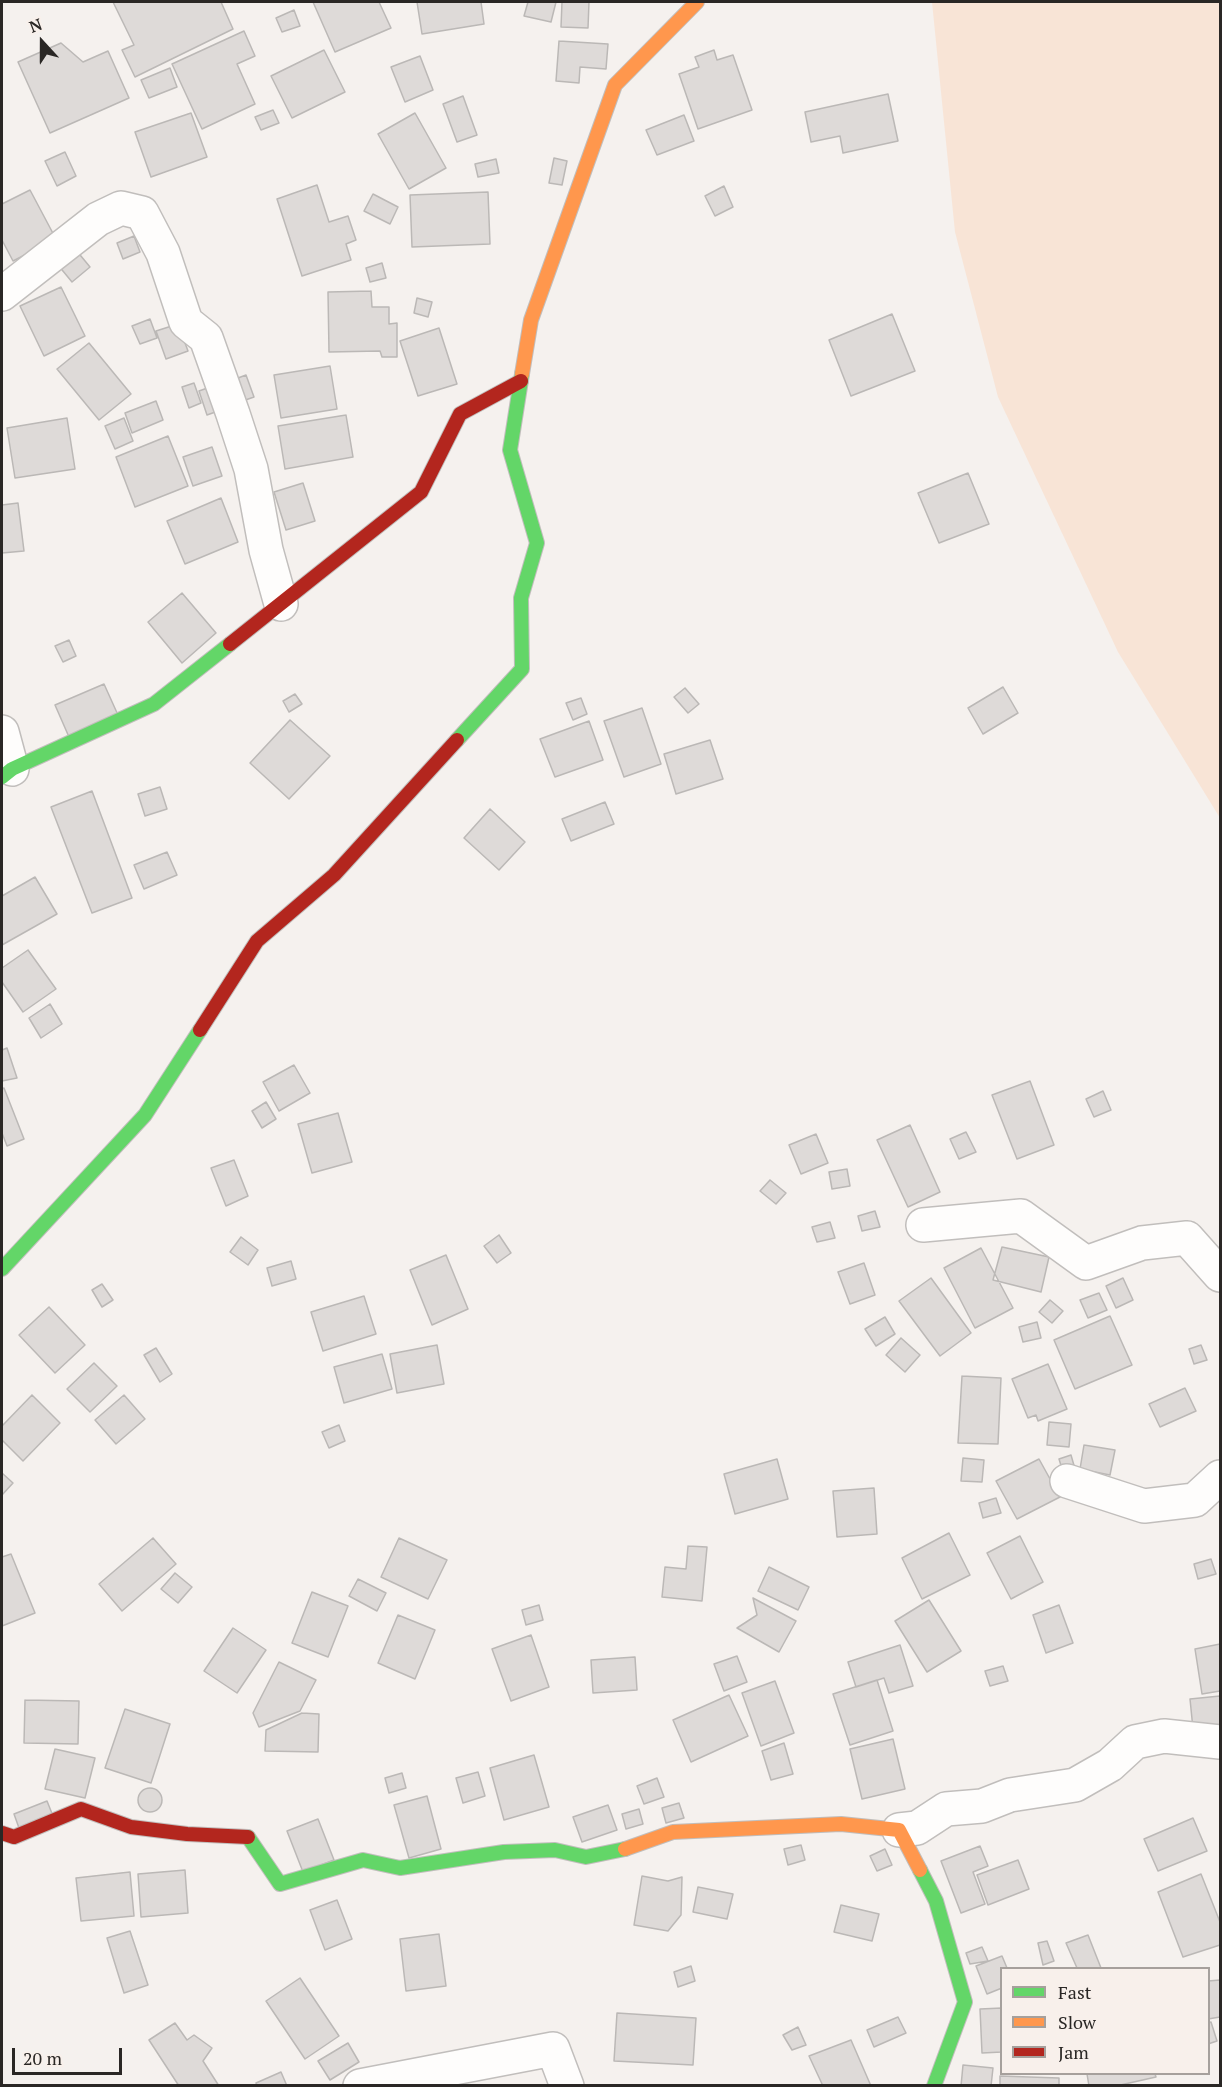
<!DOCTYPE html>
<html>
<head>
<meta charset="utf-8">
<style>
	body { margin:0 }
	#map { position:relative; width:1222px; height:2087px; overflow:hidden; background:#f5f1ee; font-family:"PT Serif",serif }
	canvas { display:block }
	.frame { position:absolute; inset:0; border:3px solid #2a2725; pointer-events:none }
	.legend { position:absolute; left:1000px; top:1967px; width:210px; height:108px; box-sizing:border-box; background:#f8f0eb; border:2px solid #a6a09c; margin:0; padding:8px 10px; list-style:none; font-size:18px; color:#2a2725 }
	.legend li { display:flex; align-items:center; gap:12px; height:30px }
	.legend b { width:30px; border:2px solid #a6a09c }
	.north { position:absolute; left:12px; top:12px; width:60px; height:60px; -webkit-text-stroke:4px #f8f0eb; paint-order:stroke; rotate:339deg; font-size:16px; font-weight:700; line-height:24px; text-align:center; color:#2a2725 }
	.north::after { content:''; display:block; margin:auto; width:21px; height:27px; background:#2a2725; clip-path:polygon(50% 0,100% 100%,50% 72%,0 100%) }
	.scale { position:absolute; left:12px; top:2048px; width:110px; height:27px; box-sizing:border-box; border:3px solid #2a2725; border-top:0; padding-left:8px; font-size:18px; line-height:21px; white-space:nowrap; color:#2a2725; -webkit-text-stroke:4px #f8f0eb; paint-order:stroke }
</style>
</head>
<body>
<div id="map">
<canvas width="1222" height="2087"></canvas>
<div class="frame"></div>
<ul class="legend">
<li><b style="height:8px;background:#63d668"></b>Fast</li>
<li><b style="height:8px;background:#ff974d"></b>Slow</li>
<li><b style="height:8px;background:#b3261e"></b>Jam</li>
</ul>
<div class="north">N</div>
<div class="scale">20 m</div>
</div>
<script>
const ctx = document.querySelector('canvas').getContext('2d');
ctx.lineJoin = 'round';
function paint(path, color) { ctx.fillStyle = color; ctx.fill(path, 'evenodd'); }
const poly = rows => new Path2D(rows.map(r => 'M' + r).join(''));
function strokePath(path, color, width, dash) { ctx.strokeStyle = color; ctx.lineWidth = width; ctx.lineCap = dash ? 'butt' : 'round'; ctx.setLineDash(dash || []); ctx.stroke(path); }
paint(poly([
	[932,2,1220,2,1220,818,1118,652,998,397,955,232]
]), '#f8e4d6');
const building = poly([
	[113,2,221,2,233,29,135,77,122,50,134,45,113,2],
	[313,2,379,2,391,28,335,52,313,2],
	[417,2,481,2,484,24,422,34,417,2],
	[528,2,556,2,551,22,524,16,528,2],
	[562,2,589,2,588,28,561,27,562,2],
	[294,10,300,26,282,32,276,18,294,10],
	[244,31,255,56,237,64,255,104,202,129,172,64,244,31],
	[559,41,608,44,606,69,580,67,579,83,556,81,559,41],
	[61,43,83,62,108,51,129,98,50,133,18,62,61,43],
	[324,50,345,92,292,118,271,76,324,50],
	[714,50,717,60,733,55,752,110,698,129,679,74,699,67,695,57,714,50],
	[420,56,433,90,405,102,391,67,420,56],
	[170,68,177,87,149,98,141,80,170,68],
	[888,94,898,141,843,153,840,136,811,142,805,112,888,94],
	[463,96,477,135,457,142,443,104,463,96],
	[273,110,279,123,261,130,255,117,273,110],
	[191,113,207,157,151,177,135,132,191,113],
	[415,113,446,168,409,189,378,134,415,113],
	[684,115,694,141,657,155,646,130,684,115],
	[65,152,76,176,57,186,45,161,65,152],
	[554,158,567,161,562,185,549,183,554,158],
	[496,159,499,173,478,177,475,164,496,159],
	[317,185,329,222,348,216,356,240,346,244,351,260,302,276,277,199,317,185],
	[724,186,733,207,715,216,705,196,724,186],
	[30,190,56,239,13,261,2,240,2,204,30,190],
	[488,192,490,244,412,247,410,195,488,192],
	[373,194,398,207,390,224,364,211,373,194],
	[134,236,140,252,123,259,117,243,134,236],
	[76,250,90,267,72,282,58,265,76,250],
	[382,263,386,278,370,282,366,268,382,263],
	[61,287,85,336,44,356,20,306,61,287],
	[371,291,372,307,389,307,389,324,397,323,397,357,382,357,380,351,329,352,328,292,371,291],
	[417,298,432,302,428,317,414,313,417,298],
	[892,314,915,371,851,396,829,340,892,314],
	[150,319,157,338,140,344,132,326,150,319],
	[178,324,188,351,166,359,156,331,178,324],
	[439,328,457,384,418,396,400,341,439,328],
	[89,343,131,394,99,420,57,369,89,343],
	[330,366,337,409,281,418,274,375,330,366],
	[246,375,254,397,237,403,230,381,246,375],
	[194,383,201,403,189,408,182,387,194,383],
	[213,386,221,410,207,415,199,391,213,386],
	[156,401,163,420,132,433,125,413,156,401],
	[346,415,353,457,285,469,278,426,346,415],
	[67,418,75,469,15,478,7,428,67,418],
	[124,418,133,441,115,449,105,426,124,418],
	[168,436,188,486,135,507,116,457,168,436],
	[212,447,222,476,193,486,183,457,212,447],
	[968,473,989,524,939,543,918,493,968,473],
	[303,483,315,521,286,530,274,492,303,483],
	[221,498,238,542,185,564,167,521,221,498],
	[18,503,24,551,2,553,2,505,18,503],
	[182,593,216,633,182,663,148,622,182,593],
	[69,640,76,656,63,662,55,646,69,640],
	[104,684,118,715,69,737,55,705,104,684],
	[1003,687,1018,713,983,734,968,708,1003,687],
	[685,688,699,704,688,713,674,697,685,688],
	[295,694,302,704,289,712,283,701,295,694],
	[581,698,587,714,573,720,566,703,581,698],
	[642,708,661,764,624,777,604,721,642,708],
	[290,720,330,756,289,799,250,763,290,720],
	[589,721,603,760,555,777,540,739,589,721],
	[710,740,723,779,676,794,664,754,710,740],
	[160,787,167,809,145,816,138,794,160,787],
	[92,791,132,898,92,913,51,807,92,791],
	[605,802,614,824,571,841,562,819,605,802],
	[490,809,525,842,499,870,464,838,490,809],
	[167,852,177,875,144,889,134,865,167,852],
	[35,877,57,914,2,945,2,896,35,877],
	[28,950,56,989,23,1012,2,982,2,968,28,950],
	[50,1004,62,1024,41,1038,29,1018,50,1004],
	[7,1048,17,1078,2,1081,2,1050,7,1048],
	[294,1065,310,1093,279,1111,263,1082,294,1065],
	[1030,1081,1054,1145,1017,1159,992,1095,1030,1081],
	[4,1088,24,1139,7,1146,2,1133,2,1089,4,1088],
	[1103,1091,1111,1110,1094,1117,1086,1099,1103,1091],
	[266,1102,276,1119,262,1128,252,1111,266,1102],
	[338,1113,352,1162,312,1173,298,1124,338,1113],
	[910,1125,940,1192,908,1207,877,1140,910,1125],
	[966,1132,976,1152,959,1159,950,1139,966,1132],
	[816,1134,828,1163,801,1174,789,1145,816,1134],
	[234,1160,248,1196,226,1206,211,1168,234,1160],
	[847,1169,850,1186,832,1189,829,1172,847,1169],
	[770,1180,786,1193,776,1204,760,1191,770,1180],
	[875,1211,880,1227,862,1231,858,1216,875,1211],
	[830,1222,835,1238,817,1242,812,1227,830,1222],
	[499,1235,511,1253,497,1263,484,1246,499,1235],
	[241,1237,258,1250,248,1265,230,1252,241,1237],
	[1002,1247,1049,1257,1041,1292,993,1280,1002,1247],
	[981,1248,1013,1308,975,1328,944,1268,981,1248],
	[446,1255,468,1309,432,1325,410,1270,446,1255],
	[291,1261,296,1279,272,1286,267,1268,291,1261],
	[864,1263,875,1295,850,1304,838,1272,864,1263],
	[931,1278,971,1333,940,1356,899,1301,931,1278],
	[1123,1278,1133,1300,1116,1308,1106,1286,1123,1278],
	[102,1284,113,1300,102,1307,92,1290,102,1284],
	[1099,1293,1107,1310,1088,1318,1080,1300,1099,1293],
	[364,1296,376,1334,323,1351,311,1312,364,1296],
	[1050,1300,1063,1311,1052,1323,1039,1312,1050,1300],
	[49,1307,85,1345,55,1373,19,1335,49,1307],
	[1110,1316,1132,1365,1075,1389,1054,1340,1110,1316],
	[885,1317,895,1334,876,1346,865,1329,885,1317],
	[1037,1322,1041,1338,1023,1342,1019,1327,1037,1322],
	[901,1338,920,1355,905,1372,886,1355,901,1338],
	[437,1345,444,1384,397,1393,390,1354,437,1345],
	[1201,1345,1207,1360,1194,1364,1189,1349,1201,1345],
	[156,1348,172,1374,160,1382,144,1355,156,1348],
	[382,1354,392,1389,344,1403,334,1367,382,1354],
	[94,1363,117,1386,90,1412,67,1389,94,1363],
	[1048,1364,1067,1409,1038,1421,1036,1415,1028,1418,1012,1379,1048,1364],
	[962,1376,1001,1378,998,1444,958,1443,962,1376],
	[1185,1388,1196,1411,1160,1427,1149,1404,1185,1388],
	[32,1395,60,1423,23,1461,2,1440,2,1426,32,1395],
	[124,1395,145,1419,116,1444,95,1420,124,1395],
	[1049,1422,1071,1424,1069,1447,1047,1445,1049,1422],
	[339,1425,345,1441,329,1448,322,1432,339,1425],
	[1084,1445,1115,1450,1110,1475,1080,1469,1084,1445],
	[1071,1455,1075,1469,1063,1472,1059,1459,1071,1455],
	[963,1458,984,1460,982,1482,961,1481,963,1458],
	[777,1459,788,1499,735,1514,724,1474,777,1459],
	[1039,1459,1060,1497,1017,1519,996,1481,1039,1459],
	[2,1473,13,1483,2,1495,2,1473],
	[874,1488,877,1534,837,1537,833,1491,874,1488],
	[996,1498,1001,1513,983,1518,979,1503,996,1498],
	[949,1533,970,1575,922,1599,902,1558,949,1533],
	[1020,1536,1043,1582,1011,1599,987,1553,1020,1536],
	[153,1538,176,1564,122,1611,99,1584,153,1538],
	[399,1538,447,1560,428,1599,381,1577,399,1538],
	[688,1546,707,1547,702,1601,662,1597,665,1567,686,1569,688,1546],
	[11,1554,35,1613,2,1626,2,1557,11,1554],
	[1211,1559,1216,1574,1198,1579,1194,1564,1211,1559],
	[769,1567,809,1587,798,1610,758,1591,769,1567],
	[175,1573,192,1587,178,1603,161,1589,175,1573],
	[358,1579,386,1593,377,1611,349,1596,358,1579],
	[312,1592,348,1606,328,1657,292,1643,312,1592],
	[753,1598,796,1621,779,1652,737,1628,757,1615,753,1598],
	[929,1600,961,1651,927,1672,895,1621,929,1600],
	[539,1605,543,1620,526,1625,522,1610,539,1605],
	[1059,1605,1073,1643,1046,1653,1033,1615,1059,1605],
	[398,1615,435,1630,415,1679,378,1663,398,1615],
	[233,1628,266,1650,237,1693,204,1671,233,1628],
	[531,1635,549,1687,511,1701,492,1649,531,1635],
	[1220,1644,1220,1691,1202,1694,1195,1649,1220,1644],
	[900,1645,913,1686,889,1693,884,1678,856,1687,848,1662,900,1645],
	[737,1656,747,1682,724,1691,714,1664,737,1656],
	[635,1657,637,1690,593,1693,591,1660,635,1657],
	[279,1662,316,1680,300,1711,259,1727,253,1713,279,1662],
	[1003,1666,1008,1681,990,1686,985,1671,1003,1666],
	[877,1680,893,1731,850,1745,833,1694,877,1680],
	[775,1681,794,1733,761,1746,742,1693,775,1681],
	[729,1695,748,1736,691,1762,673,1720,729,1695],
	[1220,1696,1220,1727,1193,1729,1190,1699,1220,1696],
	[25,1700,79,1701,78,1744,24,1743,25,1700],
	[125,1709,170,1724,151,1783,105,1768,125,1709],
	[302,1713,319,1714,318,1752,265,1751,266,1730,302,1713],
	[893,1739,905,1789,862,1799,850,1749,893,1739],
	[784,1743,793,1774,771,1780,762,1751,784,1743],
	[55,1749,95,1758,85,1798,45,1789,55,1749],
	[534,1755,549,1807,504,1820,490,1768,534,1755],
	[478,1772,485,1796,463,1803,456,1778,478,1772],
	[402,1773,406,1788,389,1793,385,1778,402,1773],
	[657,1778,664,1797,644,1804,637,1786,657,1778],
	'138 1800a12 12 0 1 1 24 0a12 12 0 1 1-24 0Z',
	[427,1796,441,1849,409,1858,394,1805,427,1796],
	[47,1801,53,1816,19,1828,14,1814,47,1801],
	[679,1803,684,1818,666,1823,662,1808,679,1803],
	[608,1805,617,1830,582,1842,573,1817,608,1805],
	[639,1809,643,1824,626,1829,622,1814,639,1809],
	[1193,1818,1207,1851,1158,1871,1144,1839,1193,1818],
	[318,1819,334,1860,303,1872,287,1831,318,1819],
	[801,1845,805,1860,788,1865,784,1849,801,1845],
	[980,1846,988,1866,973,1872,985,1904,961,1913,941,1861,980,1846],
	[885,1849,892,1865,877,1871,870,1856,885,1849],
	[1018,1860,1029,1889,988,1905,977,1875,1018,1860],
	[185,1870,188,1913,141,1917,138,1874,185,1870],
	[130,1872,134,1916,81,1921,76,1878,130,1872],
	[1201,1874,1220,1922,1220,1945,1183,1957,1158,1892,1201,1874],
	[642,1876,668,1881,682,1877,681,1915,668,1931,634,1925,642,1876],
	[698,1887,733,1894,727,1919,693,1912,698,1887],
	[337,1900,352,1939,325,1950,310,1910,337,1900],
	[841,1905,879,1914,872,1941,834,1932,841,1905],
	[130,1931,148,1985,124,1993,107,1938,130,1931],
	[439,1934,446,1986,406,1991,400,1939,439,1934],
	[1088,1935,1101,1968,1077,1968,1066,1943,1088,1935],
	[1047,1941,1054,1961,1043,1965,1038,1943,1047,1941],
	[982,1947,988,1961,970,1964,966,1953,982,1947],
	[1002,1956,1007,1968,1002,1968,1002,1988,987,1994,976,1966,1002,1956],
	[691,1966,695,1981,678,1987,674,1972,691,1966],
	[300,1978,339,2036,305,2059,266,2001,300,1978],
	[1220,1980,1220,2017,1208,2019,1208,1981,1220,1980],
	[1002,2008,1002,2052,982,2053,980,2009,1002,2008],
	[617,2013,696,2018,693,2065,614,2061,617,2013],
	[898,2017,906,2033,874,2047,867,2030,898,2017],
	[1211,2022,1217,2041,1208,2044,1208,2023,1211,2022],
	[175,2023,187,2040,194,2035,212,2048,203,2061,219,2086,179,2086,149,2040,175,2023],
	[798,2027,806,2045,792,2050,783,2035,798,2027],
	[851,2040,871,2086,823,2086,809,2056,851,2040],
	[348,2043,359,2062,330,2080,318,2061,348,2043],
	[963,2065,993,2068,991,2086,961,2086,963,2065],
	[281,2072,287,2086,257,2086,256,2083,281,2072],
	[1087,2074,1155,2074,1156,2077,1116,2086,1089,2086,1087,2074],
	[1000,2076,1059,2078,1059,2086,1000,2086,1000,2076]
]);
paint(building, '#dedad8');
strokePath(building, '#bbb8b6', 1.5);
const street = poly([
	[2,294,98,219,121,208,142,213,163,253,186,322,206,338,233,414,251,469,266,550,281,604],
	[2,732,12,769],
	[923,1225,1021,1216,1086,1263,1142,1243,1187,1238,1220,1275],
	[1067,1481,1144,1506,1195,1500,1220,1477],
	[899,1830,917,1828,946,1809,982,1806,1010,1795,1075,1785,1110,1765,1135,1742,1164,1736,1220,1742],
	[360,2086,553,2049,567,2086]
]);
const fast = poly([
	[457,740,522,669,521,598,537,543,510,450,522,374],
	[2,777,12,769,154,704,230,644],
	[2,1269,145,1115,200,1030],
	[248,1837,280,1884,363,1860,400,1868,504,1852,555,1850,586,1857,625,1849],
	[920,1870,936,1901,965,2002,934,2086]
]);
const slow = poly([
	[522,374,531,320,615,85,697,2],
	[625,1849,673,1832,841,1824,899,1830,920,1870]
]);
const jam = poly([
	[230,644,421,492,460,414,521,381],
	[200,1030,257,941,334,875,457,740],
	[2,1833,14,1837,81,1809,131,1827,187,1834,248,1837]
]);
strokePath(street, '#c1bebc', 36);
strokePath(fast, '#c1bebc', 16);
strokePath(slow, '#c1bebc', 16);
strokePath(jam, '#c1bebc', 16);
strokePath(street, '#fefdfc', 33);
strokePath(fast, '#63d668', 14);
strokePath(slow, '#ff974d', 14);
strokePath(jam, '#b3261e', 14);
</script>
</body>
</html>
